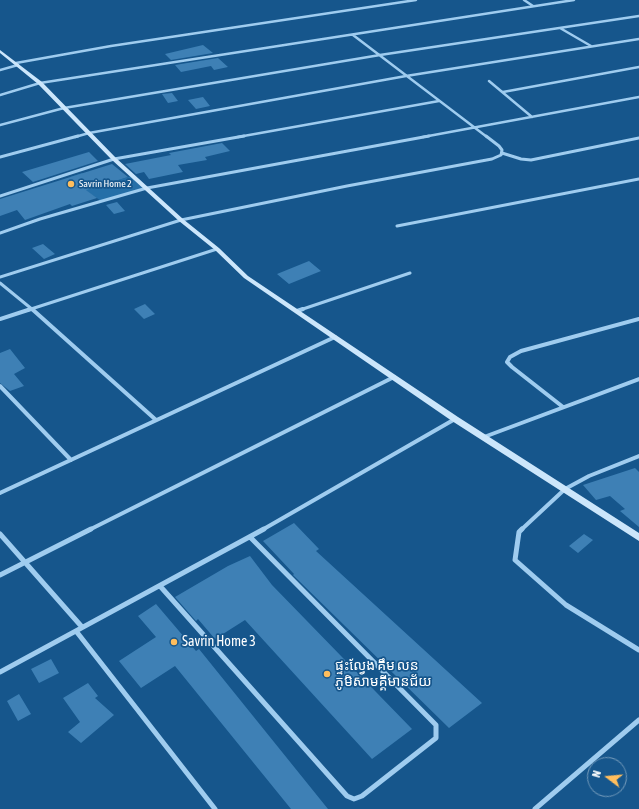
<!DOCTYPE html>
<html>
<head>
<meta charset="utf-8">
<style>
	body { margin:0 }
	#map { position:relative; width:639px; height:809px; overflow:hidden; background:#16568c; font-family:"Asap Condensed",sans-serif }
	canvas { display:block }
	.north { position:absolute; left:587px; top:757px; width:40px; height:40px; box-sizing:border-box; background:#16568c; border:1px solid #739aba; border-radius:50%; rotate:286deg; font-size:11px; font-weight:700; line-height:16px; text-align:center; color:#fff }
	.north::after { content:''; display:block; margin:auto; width:14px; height:18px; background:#ffbe5d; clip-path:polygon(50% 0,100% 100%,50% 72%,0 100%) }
</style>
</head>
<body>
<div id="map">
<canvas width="639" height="809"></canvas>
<div class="north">N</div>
</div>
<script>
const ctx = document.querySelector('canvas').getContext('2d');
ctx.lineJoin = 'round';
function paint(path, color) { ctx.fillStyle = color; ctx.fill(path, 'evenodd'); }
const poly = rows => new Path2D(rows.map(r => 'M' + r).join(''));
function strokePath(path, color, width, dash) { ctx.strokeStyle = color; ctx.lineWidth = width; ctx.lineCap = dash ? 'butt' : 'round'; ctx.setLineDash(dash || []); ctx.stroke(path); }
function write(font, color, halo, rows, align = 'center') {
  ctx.font = font + ' "Asap Condensed","Noto Sans Khmer",sans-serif'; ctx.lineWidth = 3.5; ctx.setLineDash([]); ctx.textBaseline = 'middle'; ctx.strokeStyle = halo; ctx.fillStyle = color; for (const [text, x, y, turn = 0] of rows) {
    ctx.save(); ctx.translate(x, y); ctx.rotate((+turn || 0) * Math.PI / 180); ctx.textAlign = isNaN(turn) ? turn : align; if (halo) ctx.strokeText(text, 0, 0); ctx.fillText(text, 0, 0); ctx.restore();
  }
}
paint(poly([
	[82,173,97,186,132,176,147,188,101,201,84,189,81,189,70,177]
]), '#256fa8');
paint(poly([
	[203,45,213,53,171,60,165,54],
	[218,58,228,67,214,70,211,66,181,72,175,65],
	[172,93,178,101,168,103,162,94],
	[203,97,210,106,196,109,188,100],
	[222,143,230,151,205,157,207,160,178,165,183,172,149,179,144,172,136,174,125,164,171,155,169,153],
	[89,152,98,161,33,182,22,172],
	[112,164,128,177,86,190,97,198,72,206,70,204,25,220,17,210,0,216,0,199],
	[117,202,125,211,114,214,106,205],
	[43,244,55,254,44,259,32,248],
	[309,261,321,271,289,284,277,274],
	[145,304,155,314,144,319,134,309],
	[10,349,25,368,14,374,24,386,10,391,0,383,0,353],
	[635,468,639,472,639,527,620,511,625,509,610,496,596,500,583,485],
	[294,523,319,549,316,551,482,703,449,728,293,575,294,574,263,541],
	[584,534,593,540,578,553,569,546],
	[250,556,272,585,412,729,372,759,245,620,215,639,198,619,196,621,175,597,228,566],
	[156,604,196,651,199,649,328,809,291,809,175,666,141,688,119,661,156,637,138,616],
	[51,659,59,673,39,683,31,669],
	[88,683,98,696,95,698,114,715,81,743,68,732,80,722,63,698],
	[19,694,31,714,18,721,7,701]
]), '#3e80b5');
strokePath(poly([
	[524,0,533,6],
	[560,28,591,46],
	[353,35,487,137],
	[16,63,111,46,416,0],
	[0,70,18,65],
	[489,81,532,117],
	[503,92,639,67],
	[0,95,40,83,574,0],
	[0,125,64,108,380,55,639,16],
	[75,137,89,133,406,76,639,39],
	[238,137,439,101],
	[423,137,639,97]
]), '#9fccef', 2.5);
strokePath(poly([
	[502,153,521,159,531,160,639,138],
	[0,157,78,136],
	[0,196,114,159,244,136],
	[397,226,639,179],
	[0,233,40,219,147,188,429,136],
	[0,277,181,220,347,186,492,159,501,155,502,150,499,146,486,136],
	[0,283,33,310],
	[28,310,217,249],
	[300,310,410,273]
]), '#9fccef', 3);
strokePath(poly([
	[32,309,156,420],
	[297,311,303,309],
	[0,319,31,309],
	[0,386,71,460],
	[563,407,512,367,507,362,510,357,521,351,639,319],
	[484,437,639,379],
	[0,493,335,337],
	[89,530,394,377],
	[262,530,455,419],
	[521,530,565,489,589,476,639,456]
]), '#9fccef', 4);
strokePath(poly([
	[522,529,519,532,515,560,566,605,639,650],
	[0,534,82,627],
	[0,575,91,529],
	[160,586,347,796,354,799,362,796,436,738,436,725,250,537],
	[76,631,215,809],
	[0,672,264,529],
	[535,809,639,720]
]), '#9fccef', 5);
paint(poly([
	[0,50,42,82,116,158,183,219,219,248,248,276,458,417,639,533,639,541,452,421,244,278,215,250,179,221,112,160,38,84,0,53,0,50]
]), '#cce6fb');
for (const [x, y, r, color] of [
	[71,184,4,"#ffbe5d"],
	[174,642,4,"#ffbe5d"],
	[327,674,4,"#ffbe5d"]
]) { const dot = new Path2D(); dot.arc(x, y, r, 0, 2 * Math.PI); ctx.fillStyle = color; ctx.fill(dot); strokePath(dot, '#16568c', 1.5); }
write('10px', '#fff', '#16568c', [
	["Savrin Home 2",79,184]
], 'left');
write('14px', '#fff', '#16568c', [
	["Savrin Home 3",182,642],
	["ផ្ទះល្វែង គឹម លន",335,666],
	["ភូមិសាមគ្គីមានជ័យ",335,682]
], 'left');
</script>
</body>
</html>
